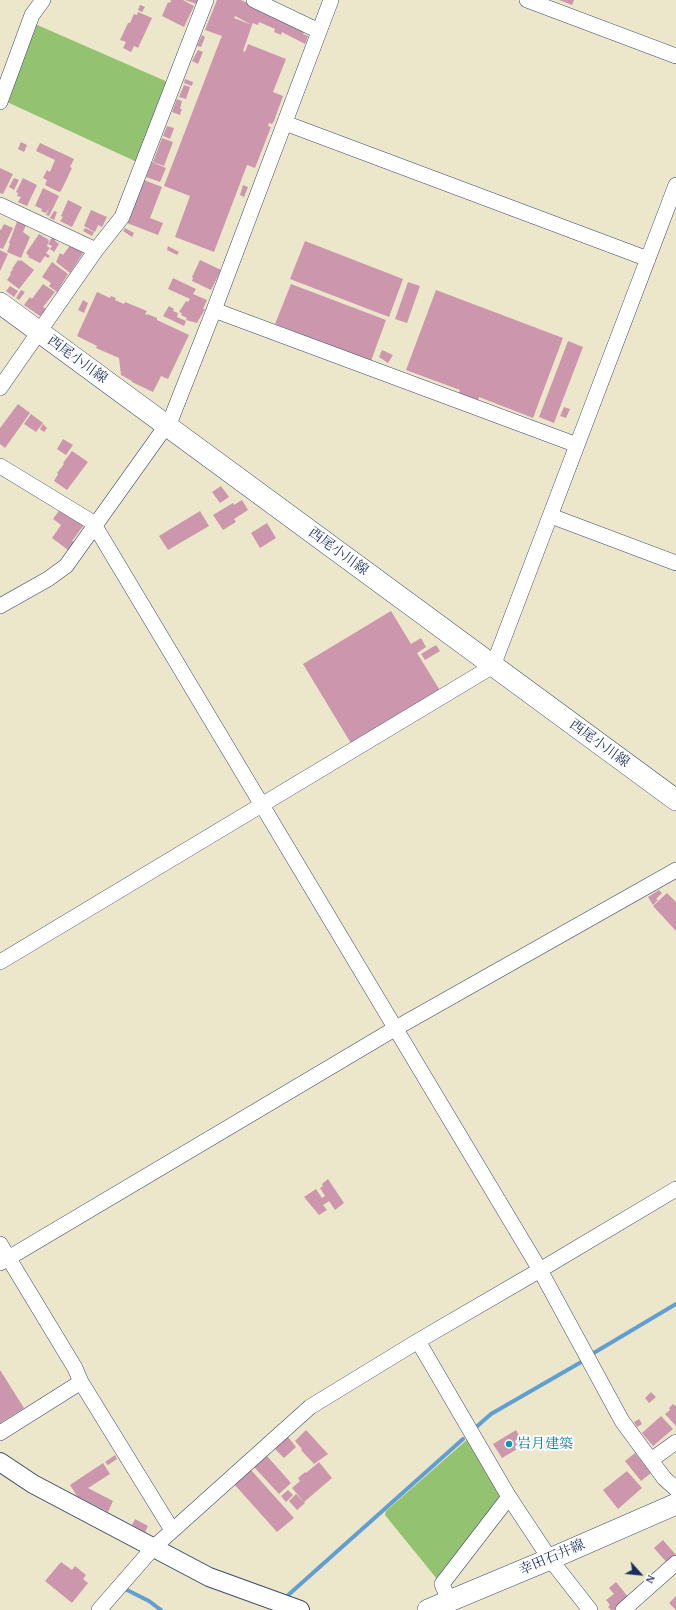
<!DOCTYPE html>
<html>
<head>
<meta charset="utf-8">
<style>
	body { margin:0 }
	#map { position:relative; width:676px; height:1610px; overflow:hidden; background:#ece7cb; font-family:"Gentium Book Plus",serif }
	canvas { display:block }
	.north { position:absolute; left:620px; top:1554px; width:40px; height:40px; -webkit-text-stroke:3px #fff; paint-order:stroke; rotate:117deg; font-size:11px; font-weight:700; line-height:16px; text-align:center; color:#1b2f5e }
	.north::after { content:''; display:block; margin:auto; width:14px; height:18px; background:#1b2f5e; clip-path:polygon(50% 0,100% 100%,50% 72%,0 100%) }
</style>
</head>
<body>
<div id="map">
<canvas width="676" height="1610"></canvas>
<div class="north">N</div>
</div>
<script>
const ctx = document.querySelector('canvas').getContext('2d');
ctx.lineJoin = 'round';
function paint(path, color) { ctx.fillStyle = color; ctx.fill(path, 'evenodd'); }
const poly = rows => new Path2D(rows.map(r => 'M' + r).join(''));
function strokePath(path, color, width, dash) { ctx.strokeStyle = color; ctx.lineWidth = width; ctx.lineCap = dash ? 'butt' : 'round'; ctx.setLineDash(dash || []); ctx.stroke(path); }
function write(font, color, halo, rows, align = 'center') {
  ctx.font = font + ' "Gentium Book Plus","Noto Serif JP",serif'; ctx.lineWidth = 4; ctx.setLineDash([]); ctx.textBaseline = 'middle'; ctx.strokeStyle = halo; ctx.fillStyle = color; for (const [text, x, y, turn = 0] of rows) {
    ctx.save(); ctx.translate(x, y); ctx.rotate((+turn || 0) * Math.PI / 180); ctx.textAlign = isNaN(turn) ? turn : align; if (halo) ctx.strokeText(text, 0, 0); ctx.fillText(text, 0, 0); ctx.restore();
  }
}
paint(poly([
	[35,24,170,83,139,163,5,101],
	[469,1438,504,1496,437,1579,385,1515,386,1511]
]), '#93c271');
strokePath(poly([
	[592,1354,676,1304],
	[474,1429,491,1414,583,1361],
	[127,1590,149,1601,161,1610],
	[286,1597,463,1439]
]), '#619fd2', 4);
paint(poly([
	[171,0,183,0,194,6,184,27,162,16,168,2,170,3],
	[185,0,201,0,199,5],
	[217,0,241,0,305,30,303,34,308,36,305,44,282,32,281,35,274,32,275,29,259,22,258,25,253,23,252,25,235,16,234,18,252,25,243,51,245,52,248,44,286,59,273,92,283,96,274,121,272,124,269,123,268,126,271,127,255,168,247,165,214,252,175,237,190,196,164,186,219,43,222,36,205,30],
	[559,0,574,0,572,5],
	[140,5,145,7,142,12,138,10],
	[138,12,152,18,138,48,134,46,131,52,123,48,126,42,120,40,128,23,130,23,134,14,137,15],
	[202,35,205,37,201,47,197,46],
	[198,50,203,52,198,64,192,61],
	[185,79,193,82,192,86,184,83],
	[184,85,190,87,186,99,179,97],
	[177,99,182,101,180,109,182,109,180,115,172,112],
	[167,126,174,128,170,139,163,136],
	[162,138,173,142,164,166,153,162],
	[21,142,27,145,24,152,18,149],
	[40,143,74,159,70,167,72,168,61,191,59,192,45,185,47,180,43,178,47,170,50,172,55,160,36,151],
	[152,162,166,168,160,182,146,177],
	[0,168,13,174,3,194,0,193],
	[14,178,19,180,14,190,9,187],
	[23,178,37,185,27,206,18,202,21,197,17,196,18,193,16,192],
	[144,180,162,187,150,218,163,223,158,235,127,223],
	[243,185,248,187,244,197,240,195],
	[43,188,59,196,49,216,46,215,50,207,46,213,41,211,42,209,35,206],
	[68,200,82,207,72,227,60,221,63,217,61,216],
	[91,210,107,217,102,227,98,225,95,232,84,226],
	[54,211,57,212,54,220,50,218],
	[18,219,27,223,23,232,30,237,21,258,7,252,10,244,9,243],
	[4,224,13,228,3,249,0,248,0,229,1,230],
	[85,228,94,232,92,236,83,231],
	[125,228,134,233,132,237,123,231],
	[39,234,49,240,47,246,50,248,46,253,50,256,48,258,45,256,40,263,28,257,29,256,26,253],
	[53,236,56,239,55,241,59,244,54,252,50,249,52,246,48,244],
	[305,241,403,279,389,317,290,279],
	[71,244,83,253,70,273,56,262,60,253,63,255],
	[168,246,179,252,177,255,167,250],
	[0,250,8,254,0,271],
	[18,260,20,261,21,260,34,270,19,289,7,280,11,274,10,273,13,269,12,269],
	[200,260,221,270,211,290,192,281,193,278,192,277],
	[52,262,68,274,57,292,49,286,51,283,42,277],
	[173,278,196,289,193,294,207,300,203,309,205,309,197,323,186,320,187,318,181,315,182,313,179,312,186,301,188,302,190,299,168,289],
	[408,282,420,286,407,323,395,319],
	[43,284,55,292,43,307,46,309,40,316,24,305,30,297,32,299],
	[291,284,386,320,371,361,275,324],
	[10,286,18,291,14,297,6,291],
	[21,290,25,292,19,300,16,298],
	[436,290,563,338,533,418,479,397,478,400,459,393,460,390,406,370],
	[97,292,110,298,111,296,116,298,115,300,124,304,125,302,147,311,145,314,147,315,147,314,157,318,157,320,189,335,168,379,161,376,153,392,132,382,132,381,121,375,119,358,96,348,97,346,77,336],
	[83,300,88,303,84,313,78,310],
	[169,306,174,309,173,311,178,313,177,317,186,321,184,326,163,316],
	[568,341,583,347,554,423,539,417],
	[382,350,393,355,388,363,379,357],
	[18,404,30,413,5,448,0,444,0,428],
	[564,407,570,409,566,418,560,416],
	[31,414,43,423,36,432,24,424],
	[43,424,47,428,44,432,40,429],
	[63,439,73,445,66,455,57,449],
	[72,451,88,462,67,490,54,481,58,474,57,473,64,464,63,463],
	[221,486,229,497,220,503,212,492],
	[242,500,248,510,234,519,236,522,223,530,213,515,233,503,234,505],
	[61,508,84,525,72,541,74,542,68,550,52,538,61,525,53,519],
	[200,511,209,526,168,550,159,536],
	[267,523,276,538,260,548,251,533],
	[391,611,411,644,421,638,426,647,417,653,441,692,352,745,303,664],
	[436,645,440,651,425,660,421,654],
	[659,890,662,893,656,899,658,900,653,905,648,897],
	[667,893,676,902,676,931,653,906],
	[328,1179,344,1203,335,1210,329,1201,323,1205,327,1210,319,1215,304,1197,316,1189,322,1198,325,1196,320,1188,323,1186,322,1184],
	[0,1370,24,1408,0,1423],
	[651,1392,656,1397,649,1403,645,1398],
	[673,1404,675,1406,676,1405,676,1426,665,1414,670,1410,669,1408],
	[661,1416,673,1429,653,1446,642,1433],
	[639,1419,642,1424,637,1427,634,1422],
	[306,1430,328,1454,314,1464,301,1450,302,1449,295,1441],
	[516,1430,524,1445,502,1458,493,1444],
	[288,1437,296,1447,284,1458,275,1449],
	[635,1453,651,1473,641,1481,625,1461],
	[115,1455,117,1459,108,1465,105,1462],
	[267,1456,291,1483,279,1494,254,1467],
	[319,1462,332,1478,304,1502,292,1488,300,1481,298,1478,305,1472,306,1473],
	[103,1463,110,1474,88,1488,113,1501,108,1512,77,1496,70,1485],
	[251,1470,294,1518,277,1532,234,1484],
	[627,1471,642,1488,618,1509,603,1490],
	[288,1490,293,1495,286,1502,281,1496],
	[296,1494,305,1503,297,1510,289,1501],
	[135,1519,148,1526,145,1532,132,1525],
	[663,1540,676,1555,676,1558,668,1564,654,1548],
	[61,1562,72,1570,75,1566,86,1575,83,1579,88,1583,72,1603,45,1581],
	[616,1582,629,1598,616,1610,611,1610,608,1607,610,1605,606,1600,614,1594,609,1588],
	[676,1596,676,1610,669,1603]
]), '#cc96ac');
const minor = poly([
	[254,0,319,31],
	[527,0,676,56],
	[0,102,32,15,43,0],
	[285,123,648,259],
	[0,205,96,250,0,388],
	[96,250,122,217,206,0],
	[214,310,577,445],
	[0,466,92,522,95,526,540,1270,622,1421,664,1478,676,1489],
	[551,516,676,563],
	[0,606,48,579,66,566,171,419,214,310,331,0],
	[0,962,493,666,676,185],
	[0,1244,75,1368,81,1382,172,1530],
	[0,1263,396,1028,676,870],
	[418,1341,509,1497,550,1559,590,1610],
	[0,1433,81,1382],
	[651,1460,676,1442],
	[449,1601,442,1584,509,1497],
	[99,1610,153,1548,310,1407,418,1341,540,1270,676,1189],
	[623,1610,676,1563]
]);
const tertiary = poly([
	[0,1462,33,1484,209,1577,300,1610]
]);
const secondary = poly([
	[0,303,676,800],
	[428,1610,550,1559,676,1504]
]);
strokePath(minor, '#3a4b6e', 16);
strokePath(tertiary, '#3a4b6e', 20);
strokePath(secondary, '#3a4b6e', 22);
strokePath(minor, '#fff', 15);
strokePath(tertiary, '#fff', 18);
strokePath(secondary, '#fff', 21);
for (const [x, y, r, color] of [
	[509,1444,4,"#0f9aa8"]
]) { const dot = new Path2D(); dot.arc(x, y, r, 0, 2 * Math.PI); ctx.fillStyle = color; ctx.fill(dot); strokePath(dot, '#fff', 1.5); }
write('14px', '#1b2f5e', '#fff', [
	["西尾小川線",77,360,36],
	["西尾小川線",338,552,36],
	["西尾小川線",599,744,36],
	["幸田石井線",552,1558,-23]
]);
write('14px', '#0d838f', '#fff', [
	["岩月建築",517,1444]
], 'left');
</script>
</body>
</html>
